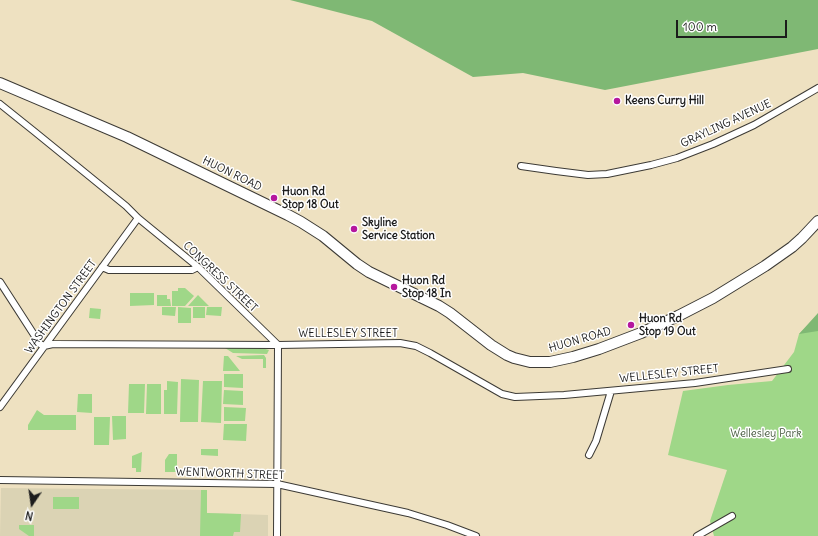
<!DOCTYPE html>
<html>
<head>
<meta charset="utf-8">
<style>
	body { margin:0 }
	#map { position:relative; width:818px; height:536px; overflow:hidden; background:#eee1c1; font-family:Delius,sans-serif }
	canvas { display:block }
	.north { position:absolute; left:12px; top:484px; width:40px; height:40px; -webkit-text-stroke:3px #fff; paint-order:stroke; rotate:193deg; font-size:11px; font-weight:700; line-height:16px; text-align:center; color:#1c1c1c }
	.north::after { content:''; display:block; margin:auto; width:14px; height:18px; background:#1c1c1c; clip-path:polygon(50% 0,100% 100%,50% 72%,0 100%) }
	.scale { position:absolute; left:676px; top:20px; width:111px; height:18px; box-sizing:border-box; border:2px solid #1c1c1c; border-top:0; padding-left:5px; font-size:12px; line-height:14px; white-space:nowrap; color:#1c1c1c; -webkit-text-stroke:3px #fff; paint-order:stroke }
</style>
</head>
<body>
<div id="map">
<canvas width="818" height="536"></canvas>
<div class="north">N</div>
<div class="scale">100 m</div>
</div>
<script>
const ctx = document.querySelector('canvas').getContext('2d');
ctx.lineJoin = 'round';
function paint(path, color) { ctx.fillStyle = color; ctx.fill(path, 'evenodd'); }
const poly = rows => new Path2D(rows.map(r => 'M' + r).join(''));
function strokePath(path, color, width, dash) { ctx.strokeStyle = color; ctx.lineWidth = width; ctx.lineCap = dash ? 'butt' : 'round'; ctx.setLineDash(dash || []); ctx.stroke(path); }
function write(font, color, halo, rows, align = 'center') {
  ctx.font = font + ' Delius,sans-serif'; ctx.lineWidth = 3; ctx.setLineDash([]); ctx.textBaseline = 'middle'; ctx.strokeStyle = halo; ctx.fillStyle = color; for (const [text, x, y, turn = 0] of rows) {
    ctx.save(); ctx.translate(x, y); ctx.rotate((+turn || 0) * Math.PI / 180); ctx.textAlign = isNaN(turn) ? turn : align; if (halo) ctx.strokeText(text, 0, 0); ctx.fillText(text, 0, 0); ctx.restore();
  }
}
paint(poly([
	[1,488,207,490,207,513,268,515,268,536,0,536]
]), '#dbd3b4');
paint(poly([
	[178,288,185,288,194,296,185,306,172,306,172,291,178,291],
	[130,293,154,293,154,305,130,306],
	[157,295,167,295,167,299,170,299,171,306,157,306],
	[198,295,209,306,188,306],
	[162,307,176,307,175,316,162,315],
	[178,307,191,308,191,323,178,323],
	[193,307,205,307,205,318,193,318],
	[207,307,222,307,221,316,206,315],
	[90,308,101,309,100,319,89,318],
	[818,315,818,536,714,536,710,521,727,470,668,455,683,391,728,385,772,381,794,352,799,334],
	[225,348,262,348,269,350,267,354,233,353],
	[264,355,266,358,266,368,263,368,263,359,242,359,236,356],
	[224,356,228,356,240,371,223,371],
	[224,374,243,374,243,388,224,387],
	[181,379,199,380,198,422,180,422],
	[167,381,178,382,177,414,164,414,164,390,167,390],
	[203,381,222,381,221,423,201,422],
	[129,384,145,384,144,413,128,413],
	[147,384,161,384,161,414,146,414],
	[224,390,243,391,243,405,223,404],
	[78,394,92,394,92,413,77,412],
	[224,407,246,408,245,421,224,421],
	[37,410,44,415,76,415,76,430,28,430,28,425],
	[112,416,126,416,126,439,113,440],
	[94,417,110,417,109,445,94,445],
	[224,424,247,424,246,441,223,440],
	[201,449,218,449,218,456,201,455],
	[142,452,141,472,136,472,136,468,132,468,132,456],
	[169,454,177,454,177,472,165,472,165,460],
	[201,490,207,490,207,513,241,514,240,532,234,532,233,536,200,536],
	[53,497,79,497,79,509,53,509],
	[19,525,34,525,34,536,29,536,19,529]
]), '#9fd788');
paint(poly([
	[290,0,818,0,818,49,605,90,523,73,473,77,372,21],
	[818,313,818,331,799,334]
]), '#7fb874');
const street = poly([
	[0,104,35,132,126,206,138,218,198,267,278,345,277,536],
	[521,166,556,171,588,175,607,174,651,165,677,158,713,144,754,125,818,88],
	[102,267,109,270,192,270,198,267],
	[0,282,40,344,44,346,53,344,278,345,400,343,416,346,430,353,502,394,515,397,564,395,695,383,788,369],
	[0,407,138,218],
	[589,455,596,441,611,391],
	[0,480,277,484,408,513,447,525,476,536],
	[697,536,732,516]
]);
const primary = poly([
	[0,83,127,137,288,215,301,222,323,236,357,264,369,272,439,306,450,313,491,345,507,355,514,358,530,362,550,362,573,357,599,349,641,333,678,316,713,298,765,266,792,247,802,238,818,221]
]);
strokePath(street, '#3c3a35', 8);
strokePath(primary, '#3c3a35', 12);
strokePath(street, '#fff', 6);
strokePath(primary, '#fff', 10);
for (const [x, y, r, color] of [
	[617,101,4,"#b5179e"],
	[274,198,4,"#b5179e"],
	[354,229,4,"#b5179e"],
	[394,287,4,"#b5179e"],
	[631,325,4,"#b5179e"]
]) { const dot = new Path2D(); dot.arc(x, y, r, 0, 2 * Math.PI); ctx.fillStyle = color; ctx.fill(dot); strokePath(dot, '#fff', 1.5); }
write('bold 11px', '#1c1c1c', '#fff', [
	["Keens Curry Hill",625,101],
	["Huon Rd",282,192],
	["Stop 18 Out",282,205],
	["Skyline",362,223],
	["Service Station",362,236],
	["Huon Rd",402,281],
	["Stop 18 In",402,294],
	["Huon Rd",639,319],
	["Stop 19 Out",639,332]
], 'left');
write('11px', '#1c1c1c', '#fff', [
	["GRAYLING AVENUE",726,124,-25],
	["HUON ROAD",232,174,26],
	["CONGRESS STREET",220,277,43],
	["WASHINGTON STREET",61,307,-54],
	["WELLESLEY STREET",348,334],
	["HUON ROAD",580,340,-16],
	["WELLESLEY STREET",669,374,-6],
	["WENTWORTH STREET",230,474,2]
]);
write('11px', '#4a5d42', '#fff', [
	["Wellesley Park",766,434]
]);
</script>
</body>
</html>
